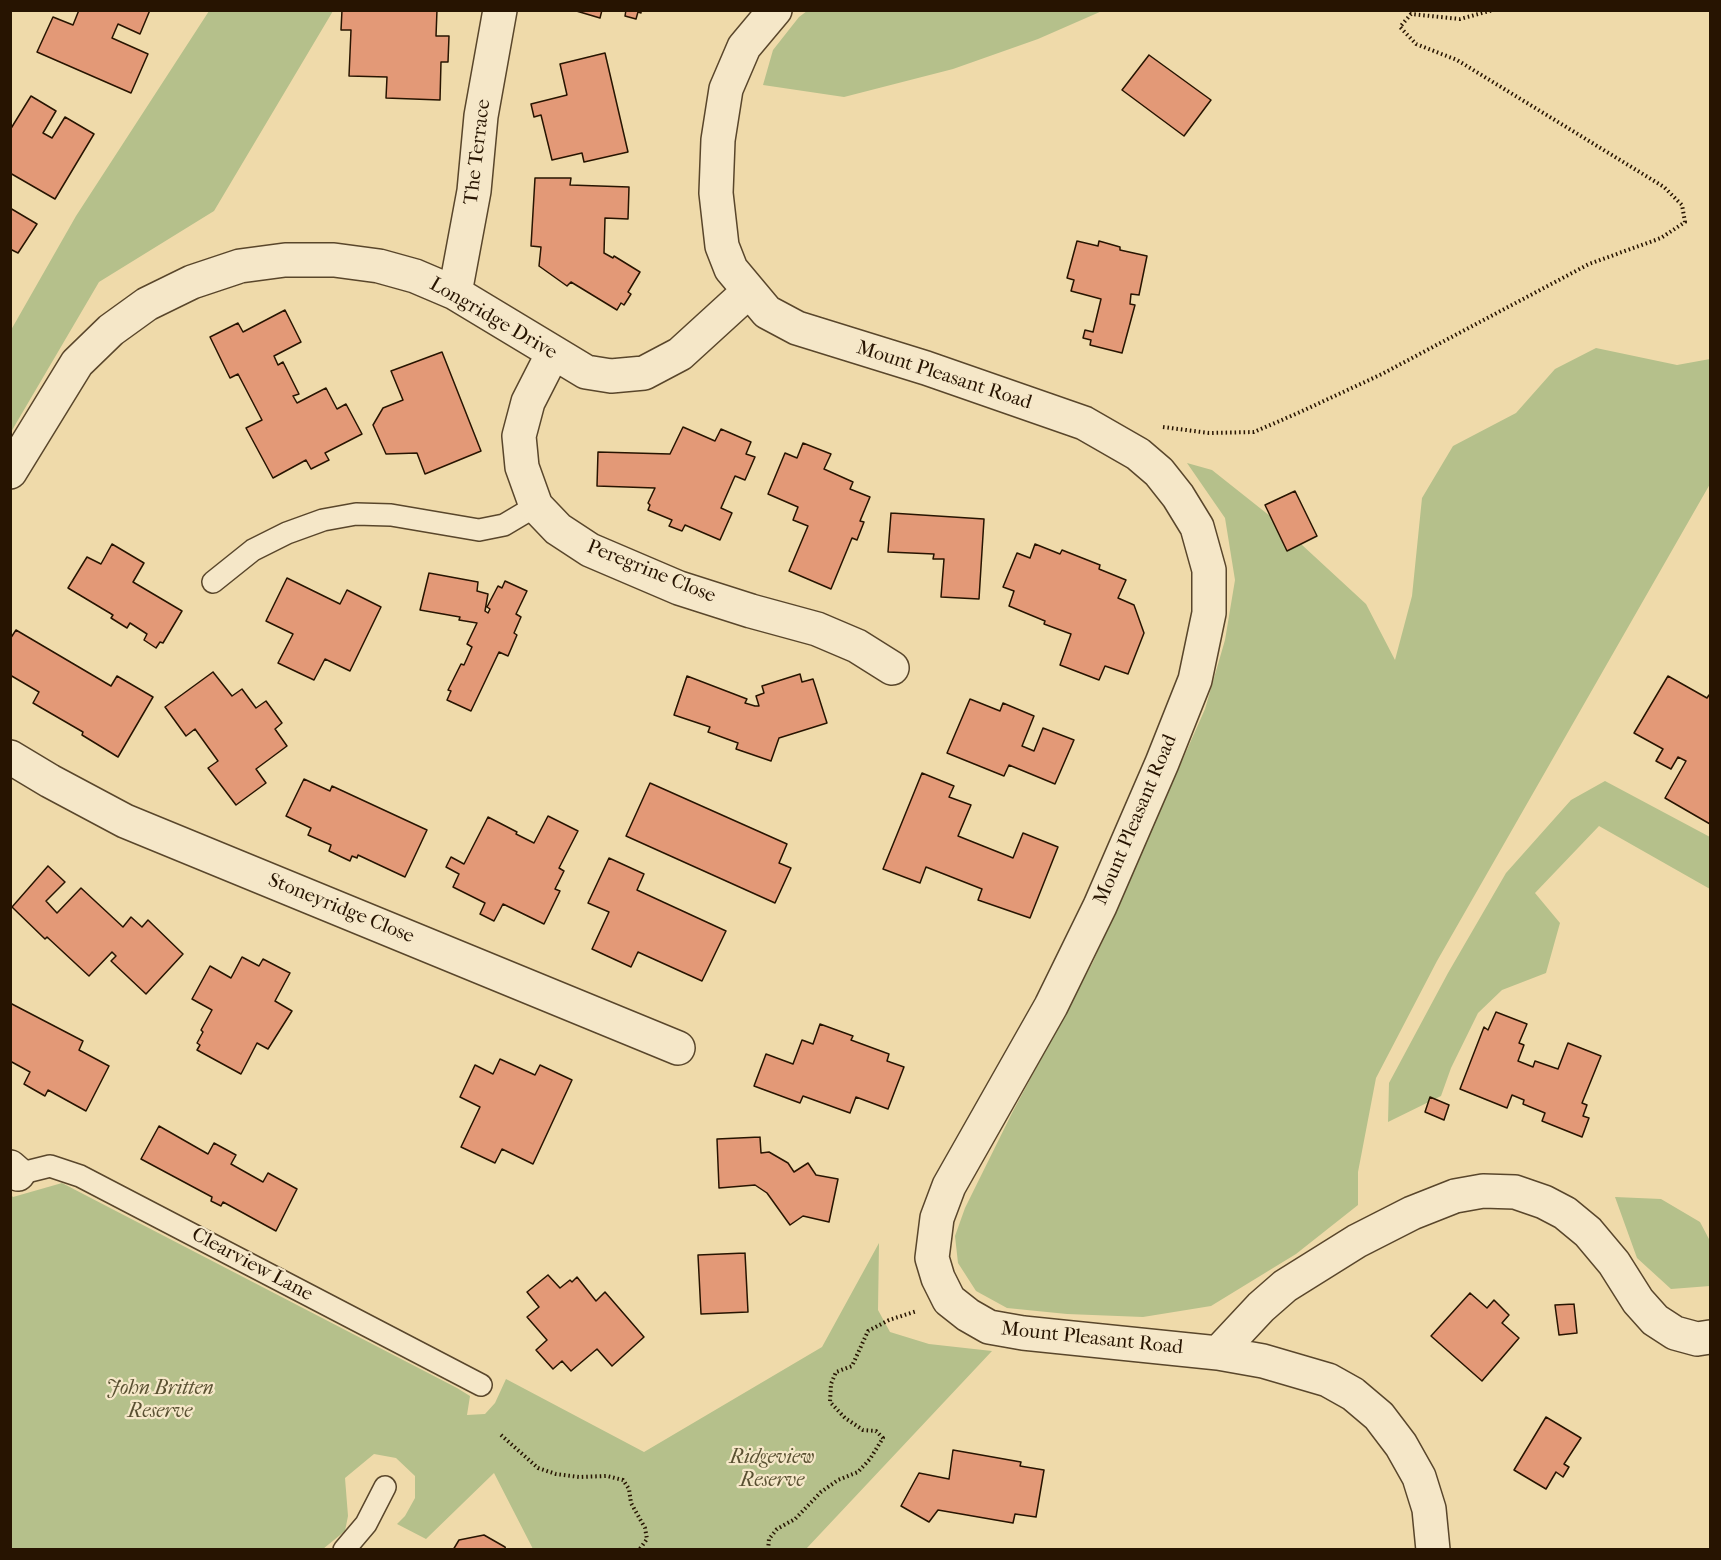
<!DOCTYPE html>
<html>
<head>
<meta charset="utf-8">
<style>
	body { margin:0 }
	#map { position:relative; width:1721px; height:1560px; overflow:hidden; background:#efdaaa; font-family:"IM FELL French Canon",serif }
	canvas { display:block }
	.frame { position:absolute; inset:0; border:12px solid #271401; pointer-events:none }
</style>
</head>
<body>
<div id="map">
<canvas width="1721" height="1560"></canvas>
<div class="frame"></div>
</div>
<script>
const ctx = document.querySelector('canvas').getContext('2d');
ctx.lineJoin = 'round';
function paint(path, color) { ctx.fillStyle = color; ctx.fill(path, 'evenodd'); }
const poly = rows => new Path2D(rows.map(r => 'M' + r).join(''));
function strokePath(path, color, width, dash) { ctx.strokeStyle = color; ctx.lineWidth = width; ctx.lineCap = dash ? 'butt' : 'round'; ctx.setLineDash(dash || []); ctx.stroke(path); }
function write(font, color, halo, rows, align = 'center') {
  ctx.font = font + ' "IM FELL French Canon",serif'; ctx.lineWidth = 4.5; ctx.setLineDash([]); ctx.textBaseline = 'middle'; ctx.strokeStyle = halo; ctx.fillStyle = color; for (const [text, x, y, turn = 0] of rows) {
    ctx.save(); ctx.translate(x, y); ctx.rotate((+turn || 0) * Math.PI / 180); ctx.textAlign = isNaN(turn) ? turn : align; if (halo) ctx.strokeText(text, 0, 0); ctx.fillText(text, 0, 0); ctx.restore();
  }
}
paint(poly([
	[209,11,333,11,214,211,99,282,11,432,11,330,76,216],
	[807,11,807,10,1102,11,1038,39,953,69,844,97,763,85,773,50,799,17],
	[1596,348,1677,365,1710,359,1710,484,1437,961,1376,1078,1358,1172,1358,1205,1296,1254,1211,1306,1143,1317,1067,1314,1007,1308,976,1291,958,1263,955,1236,965,1208,1012,1113,1093,962,1205,709,1225,640,1235,580,1225,518,1187,463,1212,470,1275,520,1366,604,1395,660,1412,596,1422,498,1453,446,1516,413,1555,369],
	[1605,781,1710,837,1710,889,1599,826,1535,893,1560,923,1546,973,1502,990,1478,1013,1451,1068,1441,1096,1388,1122,1389,1083,1448,973,1506,873,1571,800],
	[62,1183,457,1388,470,1396,467,1415,485,1414,495,1403,506,1379,644,1452,822,1347,879,1243,878,1310,890,1332,929,1344,992,1351,806,1549,533,1549,494,1473,426,1539,397,1524,405,1516,415,1498,415,1476,396,1458,374,1454,345,1478,348,1516,345,1531,323,1549,11,1549,11,1195,13,1197],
	[1615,1197,1661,1199,1700,1222,1710,1241,1710,1286,1671,1289,1637,1258]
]), '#b5c08b');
const building = poly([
	[79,10,150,10,140,34,118,24,112,38,148,54,131,93,37,52,53,17,73,25,79,10],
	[342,10,437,10,436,36,449,36,448,62,441,62,440,100,386,98,387,77,349,76,351,30,341,30,342,10],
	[573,10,602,10,600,18,573,10],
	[641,10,641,13,638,12,636,19,625,16,626,10,641,10],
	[605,53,628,152,584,162,582,153,552,160,541,115,534,117,531,104,567,95,560,64,605,53],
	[1149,55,1211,100,1184,136,1122,90,1149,55],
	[31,96,56,111,43,133,52,138,65,117,94,134,55,199,10,173,10,130,31,96],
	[535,178,571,178,570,185,629,187,628,219,605,218,604,253,613,258,614,256,640,272,628,292,631,294,624,305,621,303,617,310,571,282,567,286,539,266,541,247,531,246,535,178],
	[10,208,37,224,18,253,10,249,10,208],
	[1077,241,1098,246,1099,241,1120,247,1120,250,1147,256,1139,295,1131,294,1130,304,1135,305,1122,353,1090,345,1091,340,1083,338,1085,330,1093,332,1101,299,1071,291,1074,280,1067,278,1077,241],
	[285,310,301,342,274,356,278,365,283,362,299,394,293,396,297,403,326,388,337,409,346,404,362,434,325,453,329,460,311,469,306,460,273,478,246,428,262,420,238,374,230,378,210,337,238,323,243,332,285,310],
	[442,352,481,451,425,474,417,453,386,454,373,425,383,408,403,400,391,371,442,352],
	[683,427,715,441,721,429,751,442,746,454,755,457,745,480,735,476,721,508,732,513,720,540,685,525,682,531,669,526,672,520,648,510,650,505,648,503,655,488,597,486,598,452,670,454,683,427],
	[803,443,831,454,824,469,853,482,850,489,870,497,860,521,864,522,857,540,852,538,831,589,789,571,808,526,793,520,798,507,768,494,785,453,797,458,803,443],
	[1295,491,1317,536,1287,551,1265,505,1295,491],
	[891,513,984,519,979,599,941,597,944,559,933,559,934,554,888,552,891,513],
	[112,544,144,563,133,582,182,611,163,643,160,642,156,648,144,640,147,634,130,623,127,628,111,618,113,615,68,588,87,557,101,564,112,544],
	[1035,544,1060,554,1062,550,1100,565,1099,569,1126,580,1118,598,1134,605,1144,633,1128,674,1105,666,1099,680,1060,665,1071,634,1044,624,1045,621,1009,606,1014,591,1003,587,1017,553,1030,558,1035,544],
	[429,573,478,582,477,591,488,594,485,611,488,613,490,609,487,607,498,586,502,588,505,581,527,591,516,614,521,617,514,633,517,635,508,656,499,652,471,711,447,700,451,691,448,690,461,664,464,665,472,647,467,644,477,623,459,620,460,617,420,610,429,573],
	[287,578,340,604,347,590,381,607,350,671,325,659,314,680,278,663,293,634,266,621,287,578],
	[16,630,111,686,117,676,153,697,118,757,82,735,83,732,33,703,39,692,10,675,10,639,16,630],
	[213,672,232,696,242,689,256,708,266,701,282,723,275,729,287,746,256,769,266,783,236,805,208,768,218,761,195,729,186,736,165,707,213,672],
	[800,674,802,682,813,679,827,723,779,738,771,761,736,749,738,743,708,732,710,727,674,715,687,676,747,699,745,703,755,706,759,706,756,696,764,693,762,686,800,674],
	[1668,676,1707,698,1709,695,1710,696,1710,824,1665,798,1686,761,1678,757,1671,769,1656,761,1663,749,1634,733,1668,676],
	[970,699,1000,711,1003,703,1034,716,1022,746,1034,751,1043,728,1074,740,1055,784,1009,765,1004,776,947,753,970,699],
	[922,773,954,786,949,797,971,805,958,836,1013,858,1023,833,1058,847,1030,918,978,900,982,889,926,867,920,883,883,869,922,773],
	[304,779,330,791,332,786,427,830,405,877,358,855,357,858,352,856,350,861,329,851,331,845,308,835,311,828,286,816,304,779],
	[650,783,787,844,779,863,791,868,775,903,626,836,650,783],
	[548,816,578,831,559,868,564,871,555,889,560,891,544,924,503,904,494,921,480,914,485,903,453,887,459,874,446,867,451,857,464,864,488,817,517,832,516,834,534,843,548,816],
	[609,858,644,874,637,890,726,931,702,981,638,952,631,967,592,949,609,912,588,903,609,858],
	[48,866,65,882,46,901,57,913,81,888,123,927,131,917,142,927,148,920,183,954,146,994,111,961,116,956,112,952,89,976,47,937,45,939,12,907,48,866],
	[242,957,259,966,263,959,290,973,275,1001,292,1011,268,1049,257,1043,241,1074,197,1050,200,1045,197,1043,203,1032,201,1030,212,1010,192,999,210,966,231,978,242,957],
	[10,1003,83,1041,79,1050,109,1066,86,1111,48,1090,45,1096,24,1084,30,1072,10,1061,10,1003],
	[1496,1012,1527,1024,1519,1043,1524,1045,1518,1061,1533,1067,1535,1061,1558,1069,1568,1043,1601,1056,1582,1103,1587,1105,1583,1116,1589,1118,1582,1137,1542,1121,1545,1113,1523,1104,1524,1100,1512,1095,1507,1108,1460,1089,1484,1027,1488,1030,1496,1012],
	[820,1024,853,1036,851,1040,889,1054,887,1061,904,1067,888,1109,856,1097,850,1113,803,1096,800,1103,754,1086,766,1054,793,1064,802,1040,813,1044,820,1024],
	[500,1059,535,1075,540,1065,572,1080,533,1164,502,1149,495,1163,461,1147,480,1107,460,1097,475,1065,493,1074,500,1059],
	[1430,1097,1449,1105,1444,1120,1425,1112,1430,1097],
	[159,1126,208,1154,214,1143,236,1155,231,1164,263,1182,268,1173,297,1189,276,1231,223,1202,221,1206,211,1201,212,1197,141,1159,159,1126],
	[760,1137,761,1153,769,1152,788,1163,794,1172,808,1163,816,1175,838,1179,829,1222,803,1216,790,1225,767,1193,755,1185,719,1188,717,1139,760,1137],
	[745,1253,748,1312,701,1314,698,1255,745,1253],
	[548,1275,560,1288,570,1280,572,1282,577,1277,596,1301,605,1292,644,1337,612,1366,597,1349,571,1371,562,1361,553,1369,536,1350,547,1340,527,1317,539,1307,527,1292,548,1275],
	[1470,1293,1487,1308,1494,1300,1509,1315,1502,1323,1519,1338,1482,1381,1431,1336,1470,1293],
	[1574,1304,1577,1333,1559,1335,1555,1305,1574,1304],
	[1546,1417,1581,1438,1564,1464,1569,1467,1563,1477,1556,1472,1546,1489,1514,1470,1546,1417],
	[953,1450,1021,1462,1020,1466,1044,1470,1036,1517,1015,1514,1013,1523,938,1510,929,1522,901,1506,919,1473,949,1479,953,1450],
	[484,1535,505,1547,506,1550,453,1550,459,1540,484,1535]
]);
paint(building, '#e39977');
strokePath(building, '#271401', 1.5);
const service = poly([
	[213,582,253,550,287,533,323,520,356,514,391,515,479,530,504,525,536,506],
	[18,1174,50,1166,80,1176,481,1385],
	[344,1550,366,1524,385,1487]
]);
const minor = poly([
	[775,10,744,47,726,89,718,140,716,193,722,246,731,269,767,312,797,328,926,368,1084,423,1138,454,1159,472,1178,496,1197,527,1209,570,1209,613,1195,680,1162,763,1100,906,1051,1006,949,1186,937,1218,932,1258,938,1278,949,1300,968,1315,989,1327,1023,1333,1218,1353,1263,1361,1328,1380,1353,1394,1379,1416,1401,1445,1419,1477,1429,1509,1433,1550],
	[455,293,474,191,481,116,500,10],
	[553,353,528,402,519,436,522,467,536,506,558,529,590,550,679,588,751,611,817,629,857,646,892,668],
	[10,472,77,363,111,330,147,304,192,282,240,266,285,260,334,260,379,266,415,276,455,293,586,372,611,376,644,373,680,354,749,291],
	[10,757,50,781,125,821,678,1048],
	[10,1167,18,1174],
	[1218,1353,1261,1307,1285,1286,1357,1241,1412,1213,1455,1196,1483,1191,1515,1192,1544,1202,1565,1213,1588,1232,1614,1263,1638,1301,1655,1320,1675,1333,1697,1339,1710,1337]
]);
strokePath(service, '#59462b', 24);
strokePath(minor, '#59462b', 36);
strokePath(poly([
	[1163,427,1209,433,1254,432,1298,413,1382,374,1589,264,1661,238,1685,222,1682,205,1664,187,1457,60,1416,44,1400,27,1411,14,1460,19,1493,10],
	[501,1435,538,1468,556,1474,579,1477,607,1476,623,1480,629,1489,631,1503,645,1528,647,1539,639,1550],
	[768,1550,769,1539,777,1529,795,1519,821,1492,838,1480,858,1472,870,1459,883,1438,876,1431,863,1430,845,1418,830,1402,831,1384,836,1372,852,1366,868,1331,889,1320,917,1311]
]), '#271401', 4, [1.5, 3]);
strokePath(service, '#f5e7c8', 21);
strokePath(minor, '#f5e7c8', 33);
write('20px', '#271401', '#f5e7c8', [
	["The Terrace",478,152,-83],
	["Longridge Drive",493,319,30],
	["Mount Pleasant Road",944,376,18],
	["Peregrine Close",651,572,22],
	["Mount Pleasant Road",1136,820,-67],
	["Stoneyridge Close",341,909,22],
	["Clearview Lane",252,1265,28],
	["Mount Pleasant Road",1092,1339,6]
]);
write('italic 20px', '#595031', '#f5e7c8', [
	["John Britten",160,1389],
	["Reserve",160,1412],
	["Ridgeview",772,1458],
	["Reserve",772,1481]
]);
</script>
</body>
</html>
